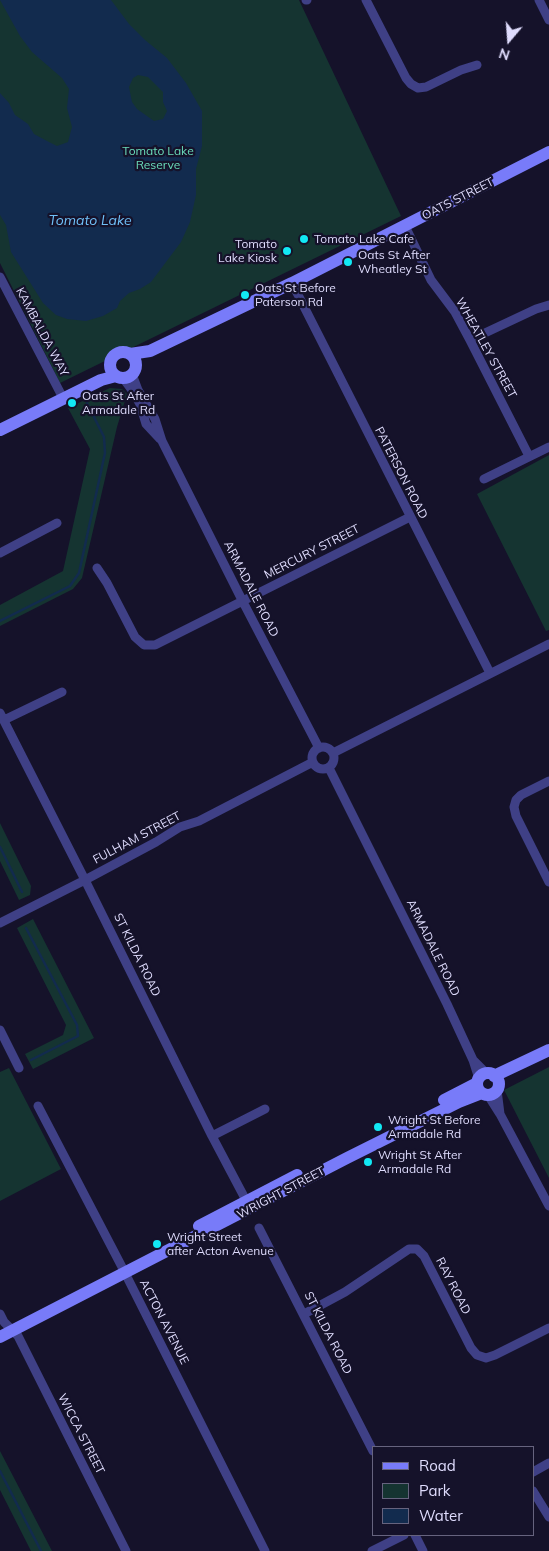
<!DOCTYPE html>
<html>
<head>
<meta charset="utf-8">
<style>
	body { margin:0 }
	#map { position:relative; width:549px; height:1551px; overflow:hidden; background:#15122a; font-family:Mulish,sans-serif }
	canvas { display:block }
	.legend { position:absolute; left:372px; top:1446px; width:162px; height:90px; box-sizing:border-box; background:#15122a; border:1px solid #66637e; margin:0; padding:6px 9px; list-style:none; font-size:15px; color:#dfdcfd }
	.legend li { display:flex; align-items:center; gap:10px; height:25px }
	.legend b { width:25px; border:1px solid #66637e }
	.north { position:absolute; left:484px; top:15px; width:50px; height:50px; -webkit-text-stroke:4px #15122a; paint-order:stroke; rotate:198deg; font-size:14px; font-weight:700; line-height:20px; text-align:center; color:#dfdcfd }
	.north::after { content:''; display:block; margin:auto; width:18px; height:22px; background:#dfdcfd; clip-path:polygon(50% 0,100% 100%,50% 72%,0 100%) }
</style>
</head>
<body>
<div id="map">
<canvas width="549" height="1551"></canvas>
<ul class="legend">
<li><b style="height:6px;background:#787bf9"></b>Road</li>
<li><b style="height:14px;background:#153431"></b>Park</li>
<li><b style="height:14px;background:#122b4e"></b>Water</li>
</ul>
<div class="north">N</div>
</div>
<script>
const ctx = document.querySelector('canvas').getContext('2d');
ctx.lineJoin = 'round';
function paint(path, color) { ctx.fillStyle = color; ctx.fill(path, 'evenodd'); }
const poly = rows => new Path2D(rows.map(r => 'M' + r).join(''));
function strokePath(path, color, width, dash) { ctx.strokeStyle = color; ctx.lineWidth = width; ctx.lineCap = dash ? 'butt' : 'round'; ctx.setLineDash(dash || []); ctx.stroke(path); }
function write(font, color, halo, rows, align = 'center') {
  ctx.font = font + ' Mulish,sans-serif'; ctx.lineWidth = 4.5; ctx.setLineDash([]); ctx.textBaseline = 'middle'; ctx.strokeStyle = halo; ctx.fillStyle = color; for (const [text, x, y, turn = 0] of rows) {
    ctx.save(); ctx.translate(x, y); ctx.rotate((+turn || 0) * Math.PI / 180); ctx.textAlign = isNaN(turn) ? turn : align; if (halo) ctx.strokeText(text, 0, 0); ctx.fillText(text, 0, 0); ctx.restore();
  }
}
paint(poly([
	[0,0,299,0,401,216,60,383,0,263],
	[110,388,122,389,127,394,117,427,82,578,73,589,0,626,0,605,63,571,90,449,68,408],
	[549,455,549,630,546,631,477,494],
	[0,823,31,886,30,895,19,900,0,861],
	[33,919,94,1038,33,1069,25,1054,63,1035,66,1025,17,928],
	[549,1067,549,1178,504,1090],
	[9,1068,61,1169,0,1201,0,1072],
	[0,1451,52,1551,31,1551,0,1490]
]), '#153431');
paint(poly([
	[0,0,111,0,129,24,145,40,167,58,186,83,202,111,202,146,196,169,196,195,190,222,181,242,151,282,140,289,129,293,120,301,117,308,103,316,86,321,67,319,56,315,43,303,11,252,6,225,0,215,0,93,9,103,15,115,28,124,34,134,47,141,57,146,68,142,72,127,67,108,69,89,62,78,32,52,20,36],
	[138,75,148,77,163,92,163,102,167,111,163,119,154,121,137,109,132,102,129,87,133,78]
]), '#122b4e');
strokePath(poly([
	[0,621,70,586,79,573,105,453,104,437,87,403],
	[0,847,22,892],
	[26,928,77,1025,78,1036,31,1060],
	[0,1471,41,1551]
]), '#122b4e', 2.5);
strokePath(poly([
	[306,0,307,0],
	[366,0,406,78,411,84,418,88,426,87,461,70,477,65],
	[539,0,549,20],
	[405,226,431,280,455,312,470,340,529,456],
	[0,277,63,398],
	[292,283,490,673],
	[470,340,536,309,549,305],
	[132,374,138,390,155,419,162,441,242,600,319,748],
	[123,378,132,390,140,404,146,424,160,439],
	[484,479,549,447],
	[0,553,57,523],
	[97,568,107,583,135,637,144,645,155,645,410,517],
	[0,713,85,880,212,1136,249,1206],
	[4,720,62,692],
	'312 758a11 11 0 1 1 22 0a11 11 0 1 1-22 0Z',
	[333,753,549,644],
	[329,768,447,1004,473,1060,479,1079],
	[549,781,521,795,516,800,514,807,516,816,549,882],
	[0,923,85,880,156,842,180,827,199,821,313,762],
	[0,1030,19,1068],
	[473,1060,487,1074],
	[497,1090,500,1114],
	[488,1095,500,1114,549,1206],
	[38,1106,122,1267,265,1551],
	[212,1136,265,1109],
	[259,1228,373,1451],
	[0,1314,4,1322,18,1336,126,1551],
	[304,1314,345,1292,409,1249,417,1249,424,1256,471,1348,477,1355,486,1358,495,1355,549,1328],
	[533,1472,549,1463],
	[533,1491,549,1517],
	[415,1535,423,1551],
	[372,1551,404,1535]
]), '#3f4086', 9);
strokePath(poly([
	'110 365a13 13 0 1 1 26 0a13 13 0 1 1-26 0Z',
	[130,354,150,351,292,283,549,152],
	[0,430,101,380,116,376],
	'477 1084a11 11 0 1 1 22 0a11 11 0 1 1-22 0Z',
	[494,1076,549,1050],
	[444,1100,477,1083],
	[199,1226,297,1175],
	[0,1337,347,1158,459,1102,482,1093]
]), '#787bf9', 12);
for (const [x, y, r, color] of [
	[304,239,5,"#12e8f4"],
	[287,251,5,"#12e8f4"],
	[348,262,5,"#12e8f4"],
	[245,295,5,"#12e8f4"],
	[72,403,5,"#12e8f4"],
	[378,1127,5,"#12e8f4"],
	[368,1162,5,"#12e8f4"],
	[157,1244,5,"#12e8f4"]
]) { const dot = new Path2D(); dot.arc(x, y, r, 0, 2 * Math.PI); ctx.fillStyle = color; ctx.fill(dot); strokePath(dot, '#15122a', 2); }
write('12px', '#6adcba', '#15122a', [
	["Tomato Lake",158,151],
	["Reserve",158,165]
]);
write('12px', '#dfdcfd', '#15122a', [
	["OATS STREET",458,199,-27],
	["KAMBALDA WAY",42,332,62],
	["WHEATLEY STREET",486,348,61],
	["PATERSON ROAD",401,473,63],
	["MERCURY STREET",312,552,-27],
	["ARMADALE ROAD",251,589,63],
	["FULHAM STREET",137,838,-28],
	["ARMADALE ROAD",433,948,64],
	["ST KILDA ROAD",137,955,64],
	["WRIGHT STREET",281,1193,-28],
	["RAY ROAD",453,1286,63],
	["ACTON AVENUE",164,1322,63],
	["ST KILDA ROAD",328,1333,63],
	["WICCA STREET",81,1434,63]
]);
write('12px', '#dfdcfd', '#15122a', [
	["Tomato Lake Cafe",314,239],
	["Tomato",277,244,"right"],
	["Lake Kiosk",277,258,"right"],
	["Oats St After",358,255],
	["Wheatley St",358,269],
	["Oats St Before",255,288],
	["Paterson Rd",255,302],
	["Oats St After",82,396],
	["Armadale Rd",82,410],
	["Wright St Before",388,1120],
	["Armadale Rd",388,1134],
	["Wright St After",378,1155],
	["Armadale Rd",378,1169],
	["Wright Street",167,1237],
	["after Acton Avenue",167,1251]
], 'left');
write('italic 14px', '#6fc0f8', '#15122a', [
	["Tomato Lake",90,221]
]);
</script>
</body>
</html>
